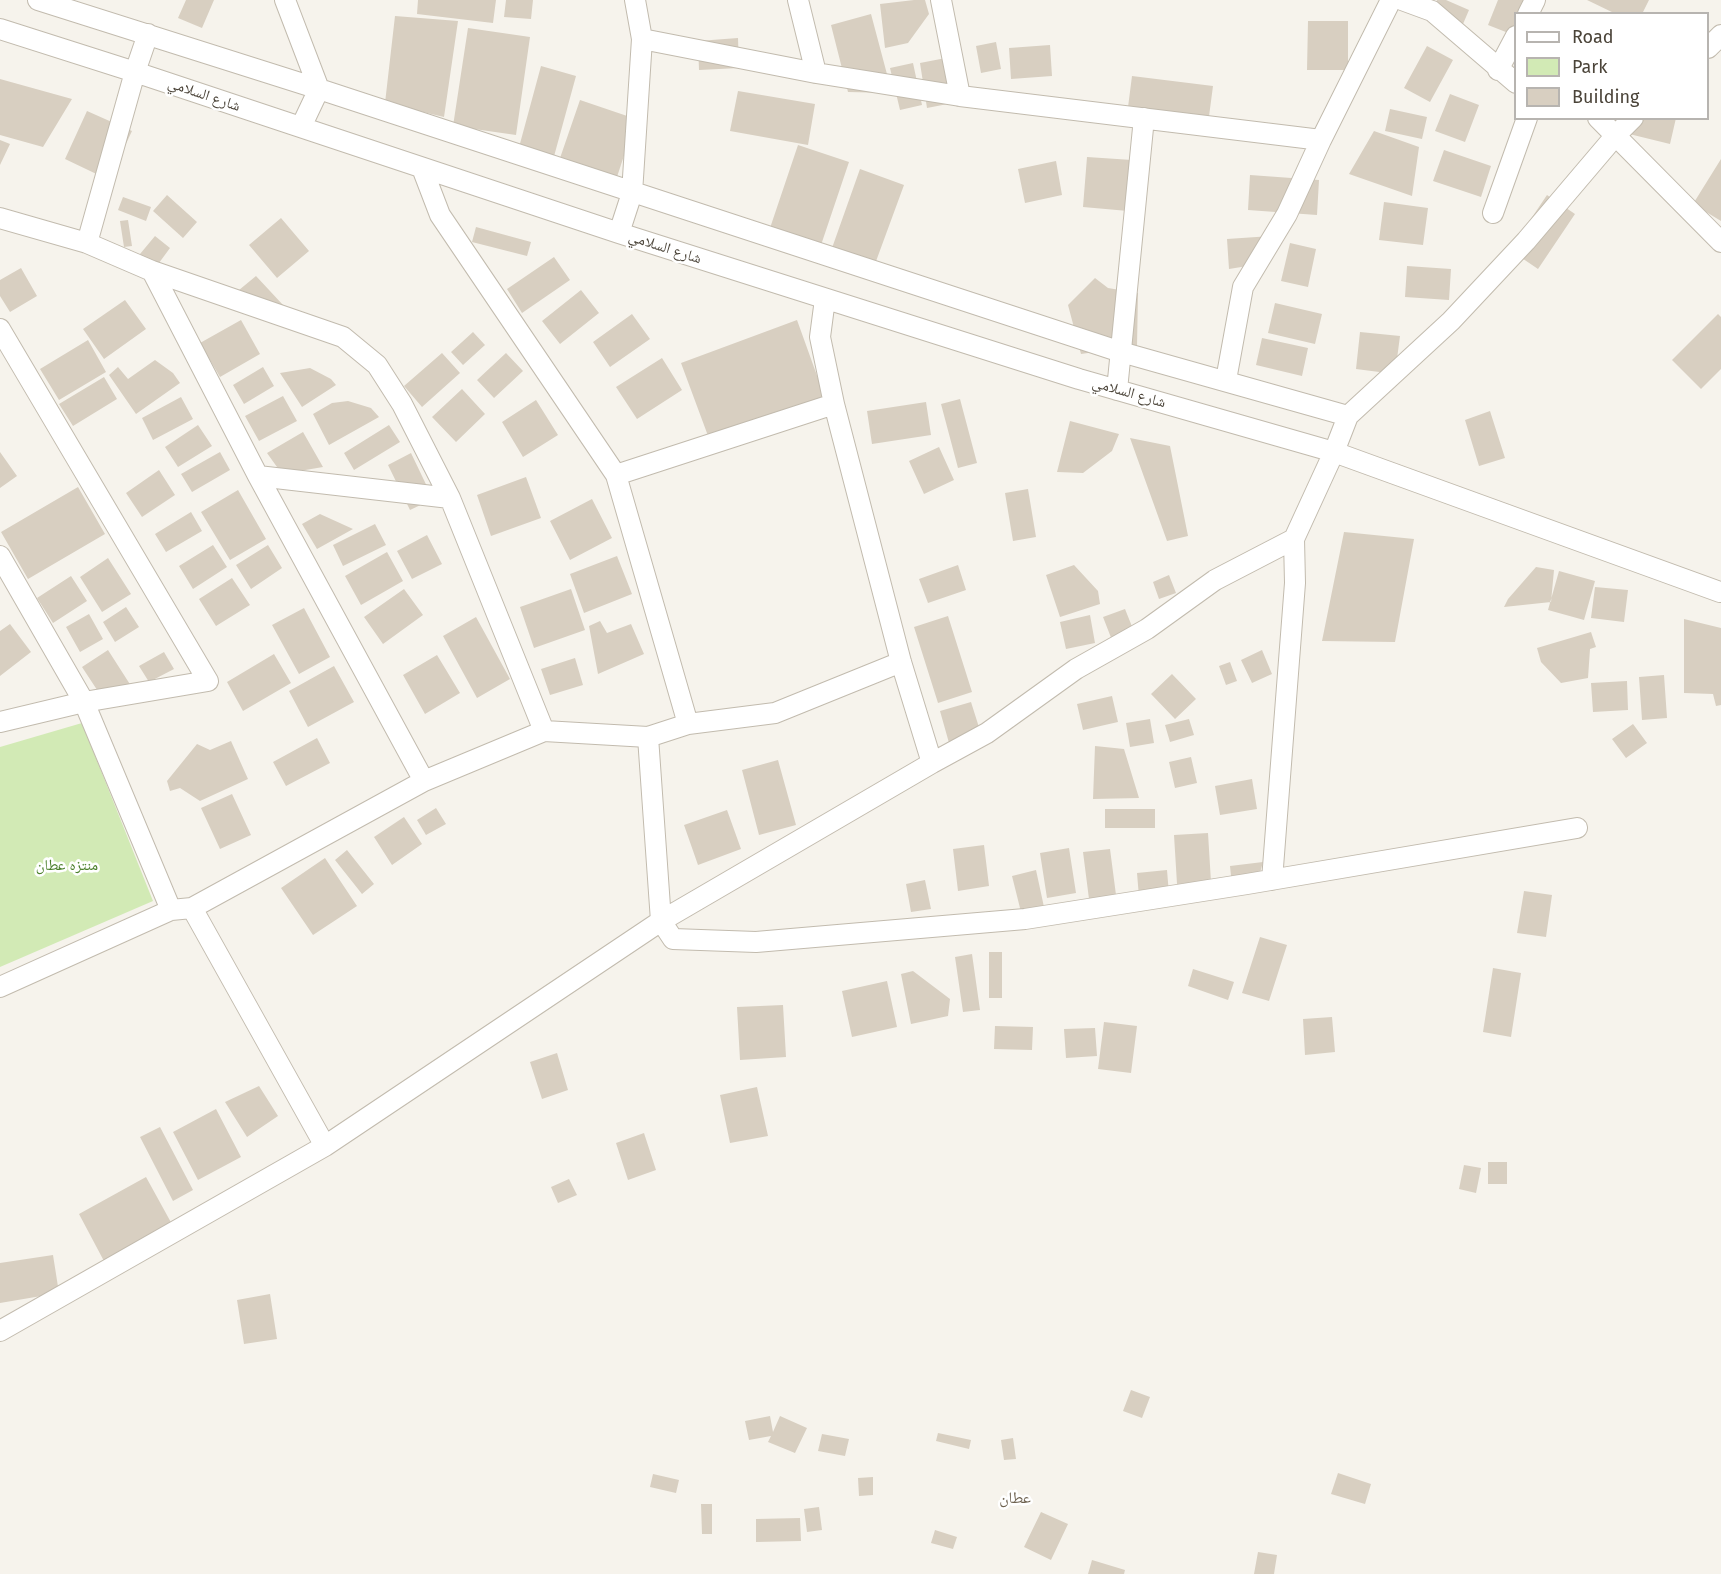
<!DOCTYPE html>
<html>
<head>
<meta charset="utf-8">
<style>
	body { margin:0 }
	#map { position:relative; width:1721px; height:1574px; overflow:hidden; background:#f6f3ec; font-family:"Fira Sans",sans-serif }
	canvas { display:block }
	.legend { position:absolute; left:1514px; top:12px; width:195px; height:108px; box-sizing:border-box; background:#fff; border:2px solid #b7b4b0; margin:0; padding:8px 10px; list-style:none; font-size:18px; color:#4b4439 }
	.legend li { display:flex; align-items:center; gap:12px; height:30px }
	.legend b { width:30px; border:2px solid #b7b4b0 }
</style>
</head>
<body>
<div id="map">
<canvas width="1721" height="1574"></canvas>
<ul class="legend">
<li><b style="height:8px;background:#fff"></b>Road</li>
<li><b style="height:16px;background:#d2eab5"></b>Park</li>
<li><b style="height:16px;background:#d8cfc1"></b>Building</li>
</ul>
</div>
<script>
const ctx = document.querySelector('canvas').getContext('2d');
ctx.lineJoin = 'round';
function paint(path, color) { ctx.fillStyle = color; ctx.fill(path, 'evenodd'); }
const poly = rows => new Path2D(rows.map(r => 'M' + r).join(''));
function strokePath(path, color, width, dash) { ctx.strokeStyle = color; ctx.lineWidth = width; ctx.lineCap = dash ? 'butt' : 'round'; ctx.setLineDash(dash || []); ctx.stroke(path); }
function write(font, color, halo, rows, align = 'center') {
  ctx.font = font + ' "Fira Sans","Noto Naskh Arabic",sans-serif'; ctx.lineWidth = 5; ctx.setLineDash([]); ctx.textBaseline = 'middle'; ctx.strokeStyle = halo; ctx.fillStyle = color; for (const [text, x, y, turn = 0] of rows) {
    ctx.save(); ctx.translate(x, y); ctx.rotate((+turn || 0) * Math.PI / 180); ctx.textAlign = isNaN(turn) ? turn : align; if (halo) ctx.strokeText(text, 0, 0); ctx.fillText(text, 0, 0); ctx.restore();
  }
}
paint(poly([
	[82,723,153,901,0,967,0,747]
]), '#d2eab5');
paint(poly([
	[186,0,214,0,202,28,178,18],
	[418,0,496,0,493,23,417,14],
	[506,0,533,0,531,19,504,17],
	[914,0,925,0,929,14,908,43,885,48,880,4],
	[1437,0,1446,0,1469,10,1463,24,1432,10],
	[1498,0,1527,0,1530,14,1516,14,1516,36,1488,25],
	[1587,0,1649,0,1642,14,1616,14],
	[871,14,892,93,848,92,831,25],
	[395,16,458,21,444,117,385,103],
	[1308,21,1348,21,1348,70,1307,70],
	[468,28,530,37,516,135,453,126],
	[738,38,739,68,699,70,698,41],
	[996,42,1001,69,981,73,976,46],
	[1050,45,1052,76,1011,79,1009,48],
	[1427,46,1453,60,1430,102,1404,88],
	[956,56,963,101,927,108,920,63],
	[913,63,922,105,900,110,890,68],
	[541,66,576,76,553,160,518,151],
	[1132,76,1213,86,1208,124,1127,115],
	[0,79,72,99,43,147,0,135],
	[738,91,815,104,808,145,730,131],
	[1450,94,1479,105,1465,142,1435,131],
	[580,100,636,119,616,180,559,161],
	[1390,109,1427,117,1422,139,1385,131],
	[87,111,132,131,109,180,65,159],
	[1620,118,1676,118,1670,144,1617,131],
	[1374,131,1419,147,1412,196,1349,174],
	[0,140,10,144,0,165],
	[798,145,849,162,820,248,769,231],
	[1444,150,1491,166,1481,197,1433,181],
	[1087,157,1132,160,1128,211,1083,207],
	[1721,159,1721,221,1693,204],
	[1056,161,1062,195,1025,203,1018,169],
	[860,169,904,185,875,264,832,248],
	[1250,175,1319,180,1317,215,1248,210],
	[167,195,197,222,183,238,153,211],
	[1547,195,1575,214,1538,269,1510,250],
	[123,197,151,207,146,221,118,210],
	[1384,202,1428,208,1423,245,1379,240],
	[281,218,309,251,277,278,249,245],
	[128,220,132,246,124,247,120,221],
	[476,227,531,242,527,256,472,242],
	[1286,235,1266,263,1229,269,1227,239],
	[155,236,170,248,156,267,140,254],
	[1290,243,1316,249,1308,287,1281,281],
	[554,257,570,280,522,313,507,289],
	[1407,266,1451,269,1449,300,1405,297],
	[21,268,37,296,10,312,0,296,0,280],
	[256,276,297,320,233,295],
	[1095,278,1108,288,1138,293,1137,346,1081,354,1068,305],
	[581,290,599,313,560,344,542,321],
	[125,300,146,329,104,359,83,329],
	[1275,303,1322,314,1315,344,1268,333],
	[632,314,650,339,610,367,593,342],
	[1718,314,1721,317,1721,369,1701,389,1672,360],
	[241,320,260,354,220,377,200,343],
	[797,320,829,409,714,452,681,363],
	[473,332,485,345,463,365,451,352],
	[1360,332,1400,336,1395,374,1356,369],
	[1262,338,1308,348,1302,376,1256,365],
	[88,340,106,372,59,400,40,369],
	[442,353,460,373,422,407,404,386],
	[506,353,523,371,494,398,477,380],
	[662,358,682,390,637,419,616,387],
	[155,360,173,373,180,383,136,414,109,375,118,367,128,379],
	[263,367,274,386,244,404,233,385],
	[310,368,331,379,336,385,302,407,280,373],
	[104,377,117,399,73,426,59,404],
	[462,389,485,414,456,442,432,417],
	[283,396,297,421,259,441,245,416],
	[181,397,193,419,153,440,142,418],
	[960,399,977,463,958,468,941,404],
	[536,400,558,435,523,457,502,422],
	[348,401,371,408,379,417,329,445,313,414,332,403],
	[926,402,931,435,872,444,867,411],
	[1490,411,1505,458,1479,466,1465,420],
	[1070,421,1119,434,1112,451,1083,473,1057,472],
	[198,425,212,446,178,467,165,447],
	[389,425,400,442,354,470,344,453],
	[303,432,323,467,282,474,267,453],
	[1130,438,1170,446,1188,536,1167,541],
	[939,447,954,480,924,494,909,461],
	[0,452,17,476,0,488],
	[220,452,230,470,192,492,181,474],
	[411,453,433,499,410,510,388,465],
	[159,470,175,495,142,517,126,493],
	[526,477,541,518,491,536,477,495],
	[78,487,105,534,28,579,1,532],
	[1028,489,1036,537,1013,541,1005,493],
	[238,490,266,539,230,560,201,512],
	[592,499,612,538,570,560,550,521],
	[191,512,202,531,166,552,155,534],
	[320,514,353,529,317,549,302,524],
	[375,524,386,545,343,566,333,545],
	[1344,532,1414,539,1395,642,1322,641],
	[427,535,442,564,412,579,397,551],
	[213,545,227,567,193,589,179,566],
	[268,545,282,568,251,589,236,565],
	[387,552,403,581,361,605,345,576],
	[617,556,632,594,584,613,570,574],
	[108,558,131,594,102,612,80,577],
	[958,565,966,590,928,603,919,579],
	[1074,565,1098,591,1100,604,1060,617,1046,575],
	[1536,567,1554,570,1551,602,1504,607,1508,599],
	[1559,571,1595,581,1584,620,1548,610],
	[1169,575,1176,593,1159,599,1153,582],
	[71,576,87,601,53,623,37,598],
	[232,578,250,605,216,626,199,599],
	[1595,587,1628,590,1624,622,1591,618],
	[404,589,423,615,383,644,364,617],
	[571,589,585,630,534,648,520,607],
	[126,607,139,627,115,642,103,622],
	[304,608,330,657,299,674,272,625],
	[1125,609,1139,644,1117,653,1103,617],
	[89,614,103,639,80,652,66,627],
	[1090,615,1095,643,1066,649,1060,622],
	[948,616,972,692,938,703,914,627],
	[476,617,510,679,477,698,443,636],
	[1684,619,1721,628,1721,705,1716,706,1713,694,1684,693],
	[600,621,607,633,631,624,644,654,598,674,589,626],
	[10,624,31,652,0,676,0,631],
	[1591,632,1596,647,1590,649,1588,678,1561,683,1541,662,1537,648],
	[108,650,133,689,107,705,82,667],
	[1262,650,1272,674,1252,683,1241,660],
	[164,652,174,669,149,682,139,666],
	[274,654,291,683,243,711,227,682],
	[437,655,460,693,425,714,403,675],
	[575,658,583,685,550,695,541,669],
	[1230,662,1237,681,1226,685,1219,666],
	[334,666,354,702,308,727,289,691],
	[1172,674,1196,699,1175,719,1151,694],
	[1664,675,1667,718,1642,720,1639,677],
	[1627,681,1628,710,1593,712,1591,683],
	[1112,696,1118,722,1083,730,1077,704],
	[971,702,983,740,951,750,940,711],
	[1150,719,1154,743,1130,747,1126,723],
	[1189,719,1194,735,1170,742,1165,725],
	[1633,724,1647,743,1626,758,1612,739],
	[317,738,330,763,286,786,273,762],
	[231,741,248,779,200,801,180,788,170,791,167,781,197,744,210,750],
	[1095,746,1124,749,1139,798,1093,799],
	[1191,757,1197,783,1175,788,1169,762],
	[778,760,796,825,759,835,742,770],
	[1252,779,1257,809,1220,815,1215,786],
	[232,794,251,835,220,849,201,808],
	[436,808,446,824,426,835,417,820],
	[1105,809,1155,809,1155,828,1105,828],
	[727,810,741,849,698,865,684,825],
	[404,817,422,844,392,865,374,837],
	[1208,833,1211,882,1177,884,1174,835],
	[984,845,989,886,958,891,953,849],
	[1069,848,1076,893,1047,898,1040,853],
	[1110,849,1116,895,1089,899,1083,852],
	[347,850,374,884,362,894,335,860],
	[325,858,357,906,313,935,281,888],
	[1263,862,1256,887,1233,895,1230,866],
	[1036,870,1044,907,1021,912,1012,876],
	[1167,870,1169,894,1139,897,1137,873],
	[925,880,931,909,911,912,906,884],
	[1524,891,1552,895,1546,937,1517,933],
	[1260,937,1287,945,1269,1001,1242,993],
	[989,952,1002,952,1002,998,989,998],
	[972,954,980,1010,963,1012,955,957],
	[1493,968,1521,973,1511,1037,1483,1032],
	[1193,969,1234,982,1228,1000,1188,986],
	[913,971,950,999,948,1016,911,1024,901,974],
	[887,981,897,1027,852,1037,842,991],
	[783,1005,786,1057,740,1060,737,1007],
	[1332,1017,1335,1052,1305,1055,1303,1019],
	[1104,1022,1137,1026,1131,1073,1098,1069],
	[995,1026,1033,1027,1032,1050,994,1049],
	[1095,1028,1097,1056,1066,1058,1064,1029],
	[557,1053,568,1090,542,1099,530,1062],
	[259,1086,278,1116,247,1137,225,1102],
	[757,1087,768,1136,730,1143,720,1095],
	[216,1109,241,1157,198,1180,173,1132],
	[160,1127,193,1190,173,1201,140,1137],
	[644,1133,656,1170,628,1180,616,1143],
	[1488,1162,1507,1162,1507,1184,1488,1184],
	[1464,1165,1481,1168,1476,1193,1459,1189],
	[146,1177,173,1226,105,1263,79,1214],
	[569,1179,577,1195,558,1203,551,1187],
	[53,1255,59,1293,0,1303,0,1263],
	[270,1294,277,1339,244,1344,237,1300],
	[1131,1390,1150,1397,1142,1418,1123,1411],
	[770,1416,773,1432,780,1416,807,1428,795,1453,768,1442,771,1436,749,1440,745,1421],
	[938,1433,971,1440,969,1449,936,1441],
	[822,1434,849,1439,845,1456,818,1451],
	[1013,1438,1016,1459,1004,1460,1001,1440],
	[1338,1473,1371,1484,1365,1504,1331,1494],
	[653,1474,679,1480,676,1493,650,1487],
	[873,1477,873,1495,859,1496,858,1478],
	[701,1504,712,1504,712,1534,702,1534],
	[819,1507,822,1530,807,1532,804,1509],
	[1041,1512,1068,1524,1051,1560,1024,1547],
	[800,1518,801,1541,756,1542,756,1519],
	[935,1530,957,1537,953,1549,931,1543],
	[1258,1552,1277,1555,1274,1574,1254,1574],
	[1092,1560,1125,1570,1124,1574,1088,1574]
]), '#d8cfc1');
const street = poly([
	[38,0,319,89,1121,352,1348,416],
	[285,0,319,89,301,127],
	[798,0,816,73],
	[941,0,960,96],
	[1402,0,1432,11,1516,83],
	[1528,14,1535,0],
	[0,29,135,72,619,233,1079,379,1334,452,1720,592],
	[642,39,816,73,960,96,1321,140],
	[1708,48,1721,35],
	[1498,70,1516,36],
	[1598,118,1721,242],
	[422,168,440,215,616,475,688,724],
	[1493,213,1527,118],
	[0,218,87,243,152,271,343,337,377,365,402,404,450,498,544,731],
	[619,233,632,193,642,39,635,0],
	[87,243,135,72,148,34],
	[152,271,258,476,424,781],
	[825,299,820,337,834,404,901,662,932,763],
	[0,329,208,681,84,702,0,722],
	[1226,380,1243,287,1287,214,1321,140,1391,0],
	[1117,390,1144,118],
	[616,475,834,404],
	[258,476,450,498],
	[0,556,84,702,171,910],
	[648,737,661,921,673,939,756,942,1025,919,1247,884,1577,828],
	[1272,880,1295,583,1294,539],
	[192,908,325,1146],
	[0,987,171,910,192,908,424,781,544,731,648,737,688,724,775,713,901,662],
	[0,1331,325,1146,661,921,932,763,987,733,1076,669,1147,629,1215,580,1294,539,1334,452,1348,416,1451,321,1526,241,1616,135,1633,118]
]);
strokePath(street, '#c2bbae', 22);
strokePath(street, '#fff', 20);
write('15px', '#4b4439', '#fff', [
	["شارع السلامي",204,95,19],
	["شارع السلامي",665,248,18],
	["شارع السلامي",1129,393,16]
]);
write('15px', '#4a7f2a', '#fff', [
	["منتزه عطان",67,866]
]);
write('16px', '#6e6250', '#fff', [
	["عطان",1015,1499]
]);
</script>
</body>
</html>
